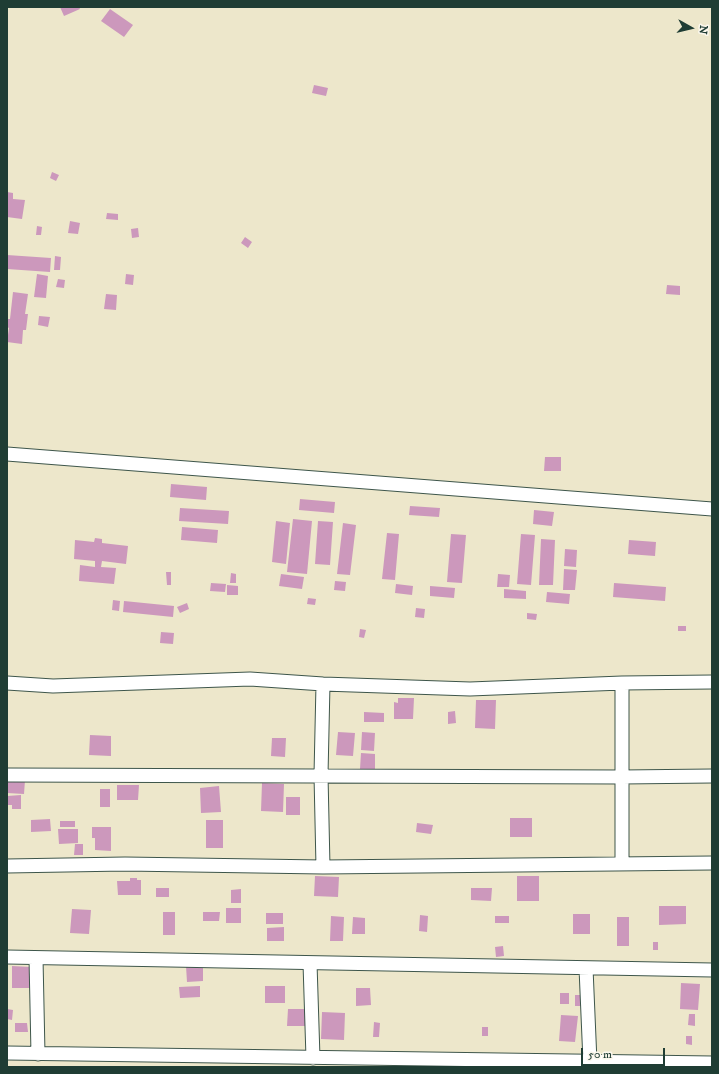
<!DOCTYPE html>
<html>
<head>
<meta charset="utf-8">
<style>
	body { margin:0 }
	#map { position:relative; width:719px; height:1074px; overflow:hidden; background:#ede7cb; font-family:"IM FELL DW Pica",serif }
	canvas { display:block }
	.frame { position:absolute; inset:0; border:8px solid #1f3d34; pointer-events:none }
	.north { position:absolute; left:671px; top:8px; width:40px; height:40px; -webkit-text-stroke:3px #fbf7ec; paint-order:stroke; rotate:98deg; font-size:11px; font-weight:700; line-height:16px; text-align:center; color:#1f3d34 }
	.north::after { content:''; display:block; margin:auto; width:14px; height:18px; background:#1f3d34; clip-path:polygon(50% 0,100% 100%,50% 72%,0 100%) }
	.scale { position:absolute; left:581px; top:1048px; width:84px; height:18px; box-sizing:border-box; border:2px solid #1f3d34; border-top:0; padding-left:5px; font-size:12px; line-height:14px; white-space:nowrap; color:#1f3d34; -webkit-text-stroke:3px #fbf7ec; paint-order:stroke }
</style>
</head>
<body>
<div id="map">
<canvas width="719" height="1074"></canvas>
<div class="frame"></div>
<div class="north">N</div>
<div class="scale">50 m</div>
</div>
<script>
const ctx = document.querySelector('canvas').getContext('2d');
ctx.lineJoin = 'round';
function paint(path, color) { ctx.fillStyle = color; ctx.fill(path, 'evenodd'); }
const poly = rows => new Path2D(rows.map(r => 'M' + r).join(''));
function strokePath(path, color, width, dash) { ctx.strokeStyle = color; ctx.lineWidth = width; ctx.lineCap = dash ? 'butt' : 'round'; ctx.setLineDash(dash || []); ctx.stroke(path); }
paint(poly([
	[60,7,79,7,80,9,64,16],
	[110,9,133,25,124,37,101,21],
	[314,85,328,88,326,96,312,93],
	[52,172,59,175,56,181,50,178],
	[7,192,13,193,13,199,25,200,22,219,7,217],
	[107,213,118,214,118,220,106,219],
	[70,221,80,223,78,234,68,233],
	[37,226,42,227,41,235,36,235],
	[138,228,139,237,132,238,131,229],
	[245,237,252,242,248,248,241,243],
	[7,255,51,258,50,272,7,269],
	[55,256,61,257,60,270,54,270],
	[37,274,48,276,46,298,34,297],
	[126,274,134,275,133,285,125,284],
	[58,279,65,280,64,288,56,287],
	[667,285,680,286,680,295,666,294],
	[13,292,28,294,25,314,28,314,26,330,23,330,22,344,7,342,9,328,7,327,7,319,10,319],
	[106,294,117,295,116,310,104,309],
	[39,316,50,317,48,327,38,325],
	[545,457,561,457,561,471,544,471],
	[171,484,207,487,206,500,170,497],
	[300,499,335,502,334,513,299,510],
	[410,506,440,508,439,517,409,515],
	[180,508,229,511,228,524,179,521],
	[534,510,554,512,552,526,533,524],
	[293,519,312,521,307,574,287,572],
	[276,521,290,523,286,564,272,562],
	[318,521,333,522,330,565,315,564],
	[343,523,356,525,350,575,337,574],
	[182,527,218,530,217,543,181,540],
	[387,533,399,534,395,580,382,579],
	[451,534,466,535,462,583,447,582],
	[521,534,535,535,531,585,517,584],
	[95,538,102,539,102,543,128,546,126,564,102,561,101,567,116,568,114,584,79,581,80,565,95,567,95,561,74,559,75,540,94,542],
	[541,539,555,540,553,585,539,585],
	[629,540,656,542,655,556,628,554],
	[565,549,577,550,576,567,564,566],
	[564,569,577,570,575,590,563,590],
	[166,572,171,572,171,585,167,585],
	[231,573,236,574,236,583,230,583],
	[281,574,304,577,302,589,279,586],
	[498,574,510,575,509,587,497,587],
	[335,581,346,582,345,591,334,590],
	[211,583,226,584,225,592,210,591],
	[614,583,666,587,665,601,613,597],
	[396,584,413,586,412,595,395,593],
	[227,585,238,586,238,595,227,595],
	[430,586,455,588,454,598,430,596],
	[504,589,526,591,526,599,504,598],
	[547,592,570,594,569,604,546,602],
	[308,598,316,599,315,605,307,604],
	[113,600,120,601,119,611,112,610],
	[124,601,174,606,173,617,123,612],
	[187,603,189,609,180,613,177,607],
	[416,608,425,609,424,618,415,617],
	[527,613,537,614,536,620,527,619],
	[678,626,686,626,686,631,678,631],
	[360,629,366,630,364,638,359,637],
	[161,632,174,633,173,644,160,643],
	[398,698,414,698,413,719,394,719,394,702,398,703],
	[476,700,496,700,495,729,475,728],
	[455,711,456,723,448,724,448,712],
	[364,712,384,713,384,722,364,722],
	[338,732,355,733,353,756,336,755],
	[362,732,375,733,374,751,361,750],
	[90,735,111,736,111,756,89,755],
	[272,738,286,738,285,757,271,756],
	[361,753,375,754,375,770,360,769],
	[7,779,25,780,24,794,7,793],
	[262,783,284,784,283,812,261,811],
	[117,785,139,785,138,800,117,800],
	[219,786,221,812,201,813,200,788],
	[100,789,110,789,110,807,100,807],
	[21,795,21,809,12,809,12,805,7,805,7,796],
	[286,797,300,797,300,815,286,815],
	[510,818,532,818,532,837,510,837],
	[50,819,51,831,31,832,31,820],
	[206,820,223,820,223,848,206,848],
	[60,821,75,821,75,827,60,827],
	[417,823,433,825,431,834,416,832],
	[92,827,111,827,111,851,95,850,95,838,92,838],
	[58,829,78,829,78,843,59,844],
	[75,844,83,844,83,855,74,855],
	[315,876,339,877,338,897,314,896],
	[517,876,539,876,539,901,517,901],
	[130,878,137,878,137,880,141,880,141,895,118,895,117,881,130,881],
	[156,888,169,888,169,897,156,897],
	[471,888,492,888,491,901,471,900],
	[241,889,241,903,231,903,231,890],
	[659,906,686,906,686,924,659,925],
	[226,908,241,908,241,923,226,923],
	[72,909,91,910,89,934,70,933],
	[163,912,175,912,175,935,163,935],
	[203,912,220,912,219,921,203,921],
	[266,913,283,913,283,924,266,924],
	[573,914,590,914,590,934,573,934],
	[420,915,428,916,427,932,419,931],
	[331,916,344,917,343,941,330,941],
	[495,916,509,916,509,923,495,923],
	[353,917,365,918,365,934,352,934],
	[617,917,629,917,629,946,617,946],
	[284,927,284,941,267,941,267,928],
	[653,942,658,942,658,950,653,950],
	[503,946,504,956,496,957,495,947],
	[203,965,203,981,187,982,186,966],
	[12,966,31,967,31,988,12,988],
	[681,983,700,984,698,1010,680,1009],
	[200,986,200,997,180,998,179,987],
	[265,986,285,986,285,1003,265,1003],
	[356,988,370,988,371,1005,356,1006],
	[560,993,569,993,569,1004,560,1004],
	[575,995,581,995,581,1006,575,1006],
	[7,1009,13,1010,12,1020,7,1019],
	[288,1009,307,1009,307,1026,287,1026],
	[322,1012,345,1013,344,1040,321,1039],
	[689,1014,695,1014,695,1026,688,1025],
	[561,1015,578,1016,575,1042,559,1041],
	[374,1022,380,1023,379,1037,373,1037],
	[15,1023,27,1023,28,1032,15,1032],
	[482,1027,488,1027,488,1036,482,1036],
	[686,1036,692,1036,692,1045,686,1044]
]), '#cc98bc');
const minor = poly([
	[7,454,712,509],
	[7,683,53,686,250,679,323,684,470,689,622,683,712,682],
	[7,775,622,777,712,776],
	[622,864,622,683],
	[7,866,125,864,323,867,712,863],
	[323,867,321,775,323,684],
	[7,957,712,970],
	[36,958,38,1054],
	[310,963,313,1058],
	[586,968,590,1062],
	[7,1053,712,1063]
]);
strokePath(minor, '#3e564b', 15);
strokePath(minor, '#fff', 13);
</script>
</body>
</html>
